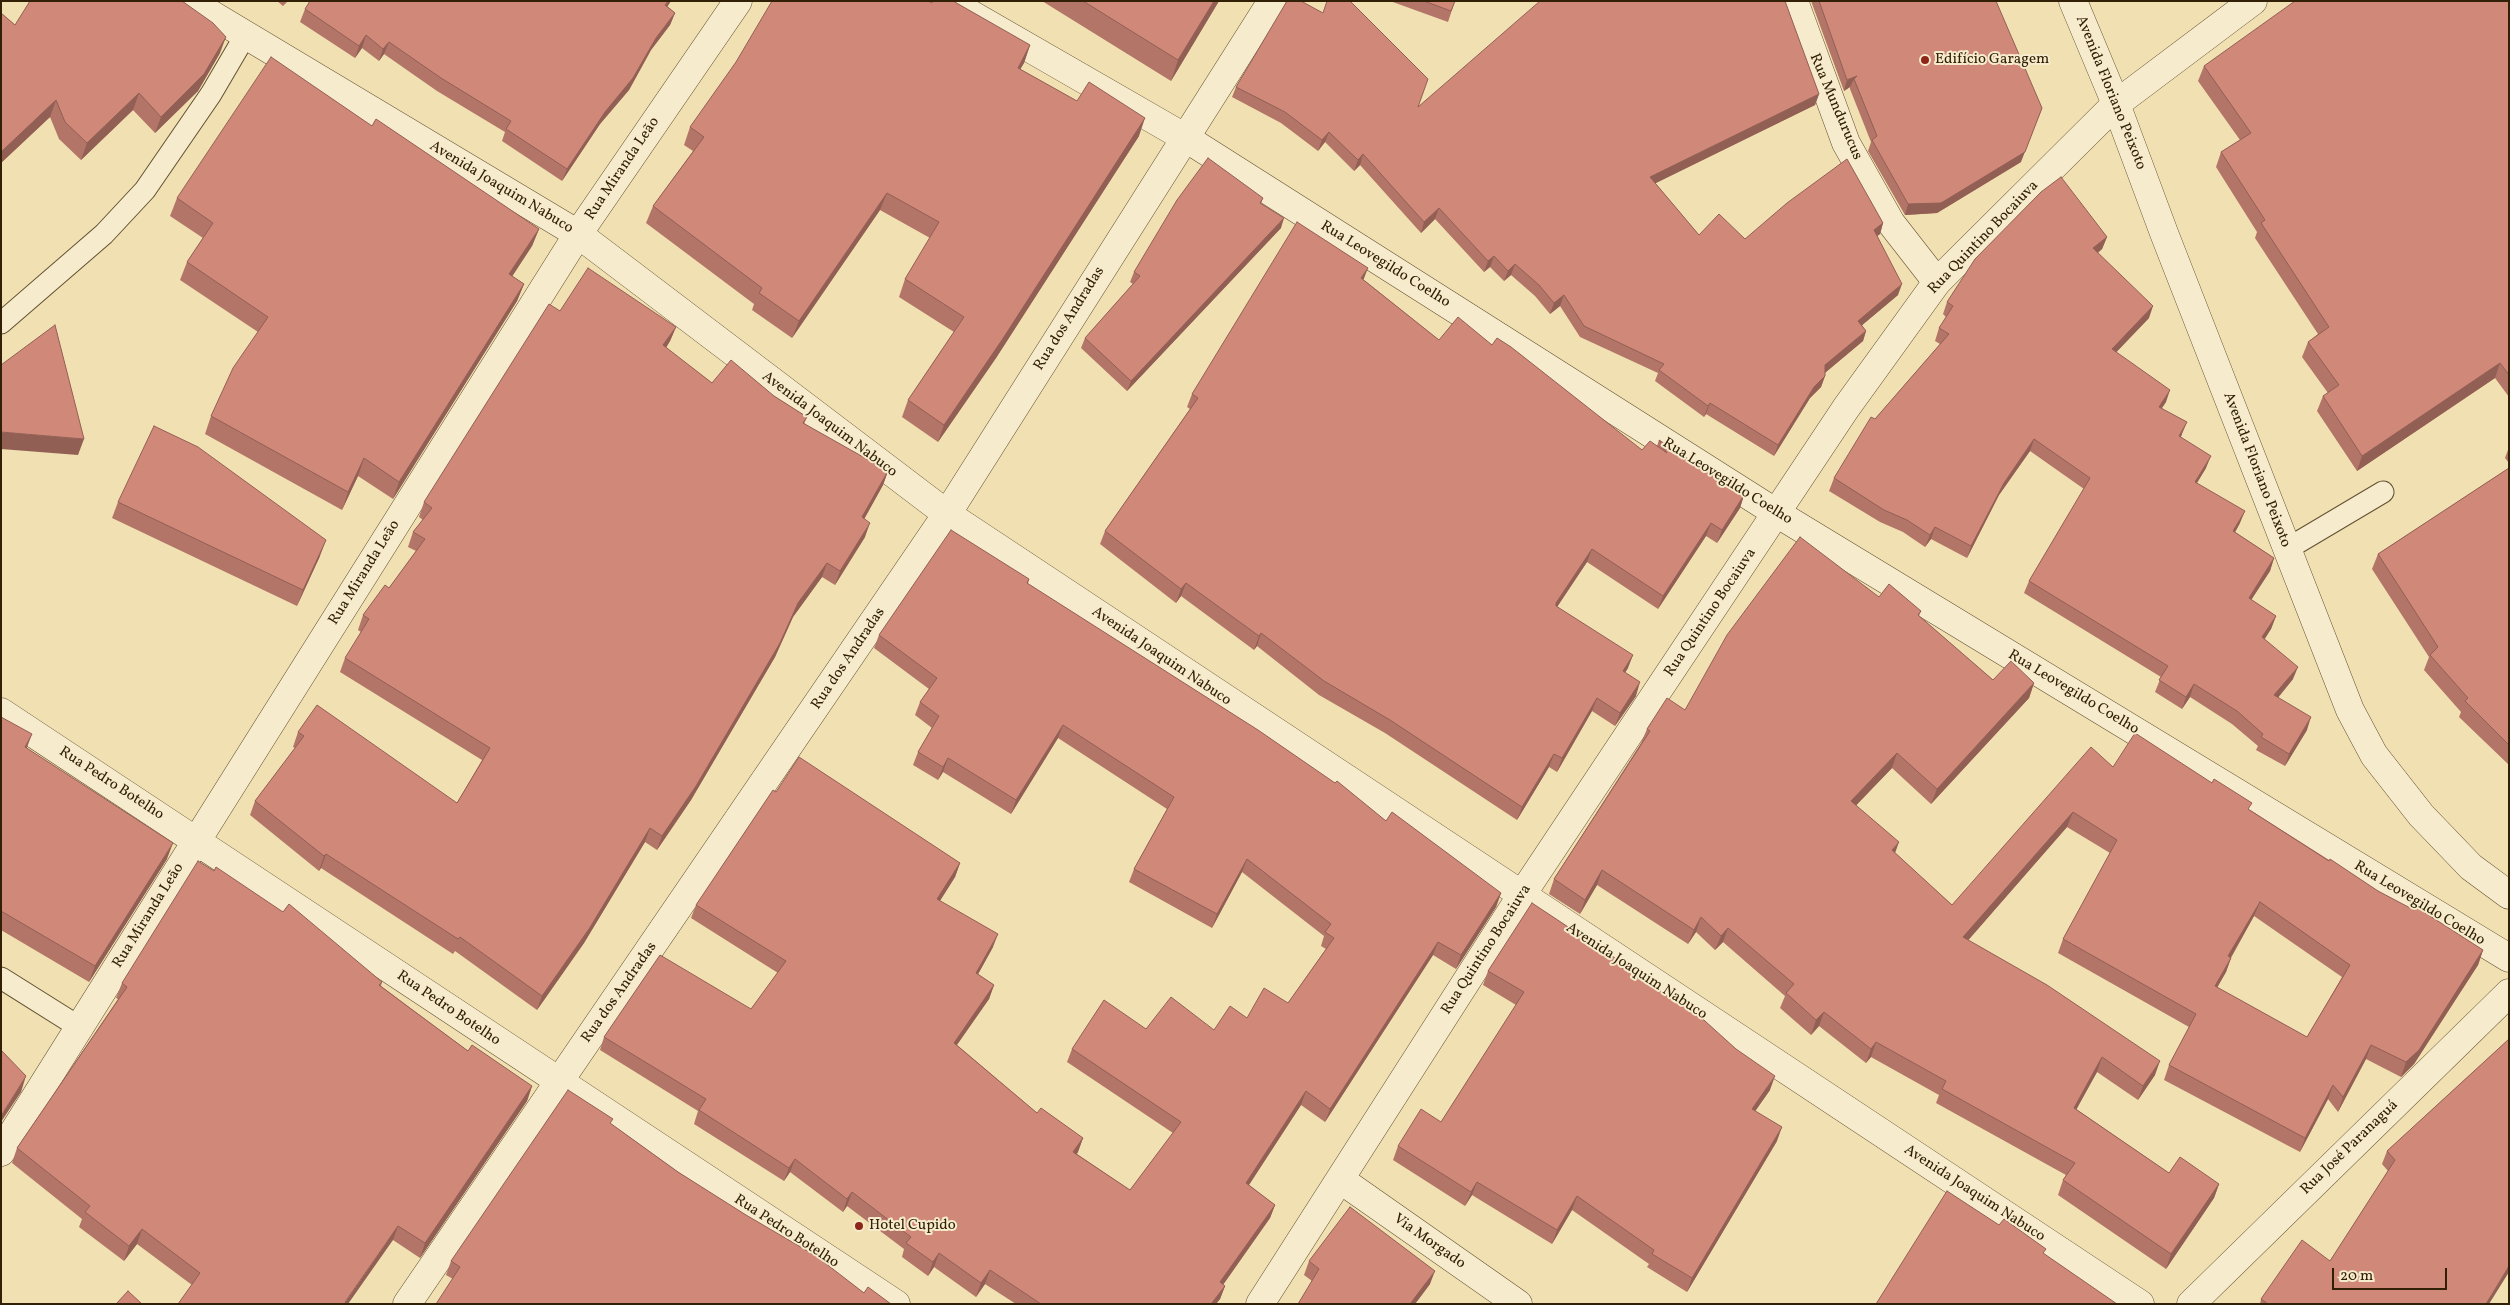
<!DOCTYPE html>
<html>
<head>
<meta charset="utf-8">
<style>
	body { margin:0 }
	#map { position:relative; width:2510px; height:1305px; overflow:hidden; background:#f1e0b1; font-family:Vollkorn,serif }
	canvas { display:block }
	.frame { position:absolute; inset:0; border:2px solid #312006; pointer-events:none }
	.scale { position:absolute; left:2332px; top:1268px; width:115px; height:22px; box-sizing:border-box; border:2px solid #312006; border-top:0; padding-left:6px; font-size:15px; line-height:18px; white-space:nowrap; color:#312006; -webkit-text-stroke:4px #f6ebcc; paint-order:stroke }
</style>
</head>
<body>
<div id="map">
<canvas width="2510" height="1305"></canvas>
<div class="frame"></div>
<div class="scale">20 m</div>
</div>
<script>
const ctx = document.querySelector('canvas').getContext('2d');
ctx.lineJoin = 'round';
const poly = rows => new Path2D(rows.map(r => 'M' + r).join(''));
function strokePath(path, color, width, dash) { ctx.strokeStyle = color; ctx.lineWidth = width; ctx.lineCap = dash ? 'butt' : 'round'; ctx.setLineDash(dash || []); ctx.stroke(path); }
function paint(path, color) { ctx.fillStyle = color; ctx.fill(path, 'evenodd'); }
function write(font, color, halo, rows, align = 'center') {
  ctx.font = font + ' Vollkorn,serif'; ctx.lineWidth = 4; ctx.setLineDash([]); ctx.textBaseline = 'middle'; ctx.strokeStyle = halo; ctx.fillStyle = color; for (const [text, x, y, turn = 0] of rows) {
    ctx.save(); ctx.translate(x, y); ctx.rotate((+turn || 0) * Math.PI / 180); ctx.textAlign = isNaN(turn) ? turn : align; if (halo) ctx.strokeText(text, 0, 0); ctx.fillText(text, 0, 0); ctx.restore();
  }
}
const service = poly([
	[1,323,104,234,145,190,211,94,245,36],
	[2287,549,2383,492],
	[1,978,79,1027]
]);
const pedestrian = poly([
	[2116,104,2253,1]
]);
const minor = poly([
	[948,1,1184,137,1778,514,2509,958],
	[1794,1,1846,143,1891,223,1937,282],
	[1,712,896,1304],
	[1,1152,578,234,738,1],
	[1341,1180,1518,1304],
	[2191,1304,2509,993]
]);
const tertiary = poly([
	[189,1,578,234,947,514,2140,1304],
	[2073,1,2116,104,2164,233,2350,710,2374,755,2421,815,2471,867,2509,895],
	[407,1304,947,514,1272,1],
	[1260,1304,1521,896,1846,408,1937,282,2116,104]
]);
strokePath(service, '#615031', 23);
strokePath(pedestrian, '#615031', 29);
strokePath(minor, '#615031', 29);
strokePath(tertiary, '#615031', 29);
strokePath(service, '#f6ebcc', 21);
strokePath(pedestrian, '#f6ebcc', 28);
strokePath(minor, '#f6ebcc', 28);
strokePath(tertiary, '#f6ebcc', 28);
paint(poly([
	[277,1,288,1,283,6],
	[1042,1,1219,1,1171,81],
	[1390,1,1455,1,1448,22],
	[1811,1,1996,1,2021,162,1937,213,1905,215,1868,151,1871,142,1850,89,1850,87,1844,91],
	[2509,1,2509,397,2495,378,2357,471,2317,411,2323,396,2328,393,2302,357,2308,342,2318,334,2255,238,2257,232,2216,167,2221,152,2240,140,2198,81,2204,66],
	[932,3,1030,45,1024,63,1020,69,1139,136,996,358,938,442,902,417,908,400,954,332,899,297,905,279,930,238,880,210,792,338,752,310,754,304,646,223,653,206,693,151,684,145,690,127],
	[668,7,675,13,670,25,651,50,629,90,600,124,562,181,502,141,505,132,437,91,384,54,379,61,362,48,355,58,300,22,305,9],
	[1,13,15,25,220,53,198,91,155,133,133,110,81,160,59,139,50,117,1,163],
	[1236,87,1418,107,1819,94,1815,105,1655,183,1699,235,1745,239,1883,223,1880,234,1877,236,1898,295,1862,325,1866,331,1863,341,1825,373,1825,376,1821,387,1810,398,1774,456,1706,414,1704,417,1655,381,1658,373,1580,337,1560,306,1550,314,1535,296,1511,275,1504,281,1490,267,1484,272,1435,219,1421,233,1360,165,1354,171,1325,142,1318,151,1281,123,1232,97],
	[372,126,539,229,532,246,512,276,524,284,517,301,393,499,358,476,342,510,205,434,211,416,258,332,180,280,187,262,203,238,170,216,177,198],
	[1263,198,1261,204,1281,228,1127,391,1081,348,1085,338,1133,284,1130,282,1134,272],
	[2107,237,2102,249,2098,253,2149,318,2116,352,2166,402,2162,408,2182,434,2181,437,2206,468,2197,483,2240,523,2235,532,2274,558,2270,571,2251,600,2276,616,2271,629,2264,639,2293,679,2278,698,2307,730,2285,766,2256,750,2258,746,2232,724,2190,697,2182,709,2155,692,2161,677,2024,593,2029,581,2084,489,2030,451,1999,495,1967,558,1931,539,1925,547,1903,532,1880,522,1829,491,1834,478,1875,419,1940,344,1935,341,1939,328,1946,317,1943,314,1947,302],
	[1364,280,1439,340,1492,345,1642,450,1657,446,1659,440,1744,495,1740,508,1717,543,1706,536,1658,609,1587,562,1557,607,1628,668,1625,672,1636,696,1615,726,1592,711,1557,772,1549,767,1517,820,1385,733,1319,695,1257,646,1254,650,1181,596,1176,603,1100,544,1105,531,1190,409,1187,407,1192,394],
	[560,311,676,327,670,341,666,348,712,383,774,396,807,417,804,424,888,471,883,485,864,519,865,537,835,585,822,577,793,617,775,657,691,800,657,850,645,842,584,943,537,1010,455,951,453,954,321,868,319,871,250,815,255,801,295,748,293,747,298,732,457,803,482,760,340,672,345,658,361,632,358,630,363,615,389,588,416,551,408,547,413,532,423,520,419,517,424,502],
	[2509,447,2509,463,2505,458],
	[2509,468,2509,765,2459,717,2461,712,2424,670,2429,657,2372,569,2378,554],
	[118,502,320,556,297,606,112,518],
	[1029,579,1028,584,1386,821,1501,893,1496,907,1456,969,1433,955,1325,1122,1301,1105,1249,1185,1275,1205,1270,1218,1223,1285,1225,1286,1220,1299,1216,1304,1016,1304,985,1284,976,1297,934,1267,928,1276,902,1257,904,1249,847,1206,843,1212,790,1172,784,1181,694,1124,698,1111,600,1050,604,1037,751,1009,778,973,691,918,696,905,776,792,960,863,955,877,940,901,993,947,978,974,994,985,989,999,957,1045,1037,1113,1083,1138,1077,1154,1130,1190,1173,1133,1067,1062,1072,1049,1146,1029,1214,1030,1247,1018,1288,1003,1326,949,1321,946,1324,936,1242,872,1212,928,1129,882,1134,869,1167,809,1058,738,1011,814,943,772,938,780,913,765,918,752,932,728,915,715,920,702,929,689,874,648,879,635],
	[1879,597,1921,611,1919,616,1993,680,2034,683,2029,698,1931,804,1892,768,1856,805,1895,853,1952,905,2113,767,2250,810,2378,891,2483,950,2478,965,2414,1064,2401,1077,2366,1059,2338,1112,2328,1099,2300,1152,2164,1080,2169,1065,2189,1027,2058,953,2063,939,2110,853,2067,827,1968,940,2155,1075,2138,1100,2097,1072,2076,1109,2169,1173,2219,1184,2214,1198,2166,1269,2058,1195,2063,1180,2066,1175,1936,1103,1939,1095,1871,1057,1866,1063,1819,1026,1811,1035,1780,1008,1785,996,1723,942,1715,950,1696,932,1688,944,1597,885,1580,914,1549,894,1554,879,1641,743,1647,729,1685,710],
	[2254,916,2342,977,2307,1037,2217,988,2226,972,2231,958],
	[1,717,27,748,167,859,89,982,1,930],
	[1620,966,1770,1090,1755,1111,1777,1141,1687,1292,1647,1267,1649,1264,1572,1210,1552,1244,1472,1195,1465,1206,1393,1160,1398,1146,1441,1122,1516,1005,1483,985,1488,971],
	[382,982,381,986,468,1051,532,1086,527,1101,420,1258,393,1240,192,1285,137,1244,124,1261,79,1227,82,1219,12,1163,17,1148,118,999,116,998,122,983],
	[2509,1039,2489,1304,2260,1304,2261,1299,2330,1261,2388,1171,2382,1164,2387,1151],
	[611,1124,678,1172,864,1293,891,1304,453,1279,446,1275,451,1261],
	[1309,1261,1430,1284,1415,1304,1298,1304,1312,1281,1304,1275]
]), '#b37568');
paint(poly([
	[668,1,671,1,661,17,665,5],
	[1214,1,1219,1,1171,81,1178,60],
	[675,13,670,25,651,50,629,90,600,124,562,181,567,169,605,112,656,38],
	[366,35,362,48,355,58,359,46],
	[226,37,220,53,198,91,155,133,161,117],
	[389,42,384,54,379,61,383,49],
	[1030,45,1024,63,1011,85,1018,68],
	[1857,76,1854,79,1850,87,1844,91,1847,80],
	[139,93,133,110,81,160,87,143],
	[1819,94,1815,105,1646,188,1650,177],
	[56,100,50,117,1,163,1,152],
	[2042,108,2021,162,1937,213,1905,215,1908,204],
	[1145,118,1139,136,996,358,938,442,944,425],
	[1329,132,1325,142,1318,151,1322,140],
	[1363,154,1360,165,1354,171,1358,160],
	[887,193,880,210,792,338,799,321],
	[1439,208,1435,219,1421,233,1424,222],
	[1284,218,1281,228,1127,391,1131,381],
	[1883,223,1880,234,1870,241,1874,230],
	[539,229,532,246,502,292,509,274],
	[2107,237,2102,249,2088,260,2093,248],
	[1494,256,1490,267,1484,272,1488,261],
	[1515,264,1511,275,1504,281,1508,271],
	[1368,268,1363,281,1361,278],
	[524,284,517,301,393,499,399,482],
	[1902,284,1898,295,1854,332,1858,321],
	[1564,295,1560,306,1550,314,1554,303],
	[2153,306,2149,318,2108,361,2112,349],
	[676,327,670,341,658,360,663,345],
	[1866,331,1863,341,1821,376,1825,365],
	[2500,363,2495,378,2357,471,2362,456],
	[1825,376,1821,387,1810,398,1774,456,1778,445,1814,387],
	[2170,390,2166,402,2154,419,2159,407],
	[1710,403,1706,414,1704,417,1708,406],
	[2187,422,2182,434,2175,448,2179,436],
	[1,432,84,439,78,455,1,449],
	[2034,439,2030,451,1999,495,1967,558,1971,546,2004,483],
	[2211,456,2206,468,2190,494,2195,482],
	[364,458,358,476,342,510,348,492],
	[888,471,883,485,857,532,862,517],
	[1744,495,1740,508,1717,543,1722,530],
	[2245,511,2240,523,2229,543,2233,531],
	[870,523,865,537,835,585,840,571],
	[1711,523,1706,536,1658,609,1663,596],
	[1935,527,1931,539,1925,547,1930,535],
	[326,540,320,556,297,606,303,590],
	[1592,549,1587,562,1551,616,1556,603],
	[2274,558,2270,571,2244,611,2249,598],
	[827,563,822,577,793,617,775,657,691,800,657,850,662,836,798,603],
	[1186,583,1181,596,1176,603,1181,589],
	[2276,616,2271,629,2258,650,2262,637],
	[1261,633,1257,646,1254,650,1259,636],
	[1633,655,1628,668,1618,684,1623,671],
	[2298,667,2293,679,2269,708,2274,695],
	[1640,682,1636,696,1615,726,1620,713],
	[2034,683,2029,698,1931,804,1937,789],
	[2194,684,2190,697,2182,709,2186,697],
	[1597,698,1592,711,1557,772,1562,758],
	[2311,717,2307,730,2285,766,2289,754],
	[1063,725,1058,738,1011,814,1016,800],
	[32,734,26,750,25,747],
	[1897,753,1892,768,1846,816,1851,801],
	[1554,754,1549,767,1517,820,1522,807],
	[948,758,943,772,938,780,943,767],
	[2073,812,2067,827,1958,952,1963,937],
	[650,828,645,842,584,943,537,1010,542,996],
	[1899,842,1894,856,1892,850],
	[173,843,167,859,89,982,95,966],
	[326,854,321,868,319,871,324,856],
	[1247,859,1242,872,1212,928,1217,914],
	[960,863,955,877,932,913,937,899],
	[1602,870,1597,885,1580,914,1585,900],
	[1501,893,1496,907,1456,969,1461,955],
	[2260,902,2254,916,2223,971,2228,956],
	[1701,917,1696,932,1688,944,1694,930],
	[1728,928,1723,942,1715,950,1721,936],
	[998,934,993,947,971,987,976,973],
	[1438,942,1433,955,1325,1122,1330,1109],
	[2483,950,2478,965,2414,1064,2401,1077,2406,1062],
	[2231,958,2226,972,2209,1001,2215,986],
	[994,985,989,999,949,1056,954,1043],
	[1824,1012,1819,1026,1811,1035,1816,1020],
	[1876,1042,1871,1057,1866,1063,1871,1049],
	[2371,1045,2366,1059,2338,1112,2343,1097],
	[2102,1057,2097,1072,2069,1123,2074,1108],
	[2160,1061,2155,1075,2138,1100,2143,1086],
	[26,1076,21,1092,1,1122,1,1116],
	[1775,1076,1770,1090,1747,1123,1752,1109],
	[2333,1085,2328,1099,2300,1152,2305,1138],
	[532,1086,527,1101,420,1258,425,1243],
	[1306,1091,1301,1105,1241,1197,1246,1183],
	[1782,1127,1777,1141,1687,1292,1692,1278],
	[1083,1138,1078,1152,1069,1165,1073,1152],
	[795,1159,790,1172,784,1181,789,1168],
	[1477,1182,1472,1195,1465,1206,1471,1192],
	[2219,1184,2214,1198,2166,1269,2171,1254],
	[852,1192,847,1206,843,1212,847,1199],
	[1577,1196,1572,1210,1552,1244,1557,1230],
	[1275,1205,1270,1218,1215,1296,1220,1282],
	[398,1226,393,1240,348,1304,344,1304],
	[142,1229,137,1244,124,1261,129,1246],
	[939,1253,934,1267,928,1276,933,1262],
	[2509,1266,2509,1272,2489,1304,2486,1304],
	[990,1270,985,1284,976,1297,981,1283],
	[1435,1271,1430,1284,1415,1304,1410,1304],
	[1225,1286,1220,1299,1216,1304,1211,1304]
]), '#925f55');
const building = poly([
	[30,1,182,1,213,23,226,37,204,74,161,117,139,93,87,143,65,122,56,100,1,152,1,13,15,25,30,1],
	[310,1,668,1,665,5,675,13,656,38,633,78,605,112,567,169,506,129,511,121,441,78,389,42,383,49,366,35,359,46,305,9,310,1],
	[772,1,928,1,932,3,933,1,953,1,1030,45,1018,68,1077,101,1089,82,1145,118,1002,340,944,425,908,400,964,317,905,279,939,222,887,193,799,321,759,293,762,288,653,206,704,137,690,127,736,62,772,1],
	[1083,1,1214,1,1178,60,1083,1],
	[1287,1,1301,1,1323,13,1327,1,1350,1,1428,79,1418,107,1540,1,1785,1,1819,94,1650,177,1699,235,1719,214,1745,239,1787,203,1847,159,1883,223,1874,230,1902,284,1858,321,1866,331,1825,365,1825,376,1814,387,1778,445,1710,403,1708,406,1659,370,1664,364,1584,326,1564,295,1554,303,1539,285,1515,264,1508,271,1494,256,1488,261,1439,208,1424,222,1363,154,1358,160,1329,132,1322,140,1285,112,1236,87,1287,1],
	[1424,1,1455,1,1451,11,1424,1],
	[1819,1,1996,1,2042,108,2025,152,1941,203,1908,204,1872,140,1877,136,1854,79,1857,76,1847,80,1819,1],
	[2295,1,2509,1,2509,375,2500,363,2362,456,2323,396,2339,385,2308,342,2329,327,2261,223,2265,220,2221,152,2251,133,2204,66,2295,1],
	[271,57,372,126,376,119,539,229,509,274,524,284,399,482,364,458,348,492,211,416,233,368,268,317,187,262,213,223,177,198,271,57],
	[1208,158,1263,198,1260,203,1284,218,1131,381,1085,338,1140,276,1134,272,1177,200,1208,158],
	[2061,177,2107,237,2093,248,2153,306,2112,349,2170,390,2159,407,2187,422,2179,436,2211,456,2195,482,2245,511,2233,531,2274,558,2249,598,2276,616,2262,637,2298,667,2274,695,2311,717,2289,754,2261,737,2263,734,2237,711,2194,684,2186,697,2159,680,2168,666,2029,581,2090,478,2034,439,2004,483,1971,546,1935,527,1930,535,1907,520,1884,510,1834,478,1871,417,1875,419,1949,334,1939,328,1953,306,1947,302,1975,259,2041,192,2061,177],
	[1297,222,1368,268,1361,278,1439,340,1458,317,1492,345,1497,338,1511,347,1642,450,1650,441,1667,453,1659,440,1744,495,1722,530,1711,523,1663,596,1592,549,1556,603,1556,606,1633,655,1623,671,1640,682,1620,713,1597,698,1562,758,1554,754,1522,807,1390,720,1324,681,1261,633,1259,636,1186,583,1181,589,1105,531,1198,398,1192,394,1297,222],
	[588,268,676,327,663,345,712,383,731,360,774,396,807,417,803,423,888,471,862,517,870,523,840,571,827,563,798,603,780,643,696,786,662,836,650,828,589,929,542,996,460,937,458,939,326,854,324,856,255,801,304,736,298,732,317,705,457,803,490,748,345,658,369,619,363,615,385,585,389,588,425,539,413,532,432,508,424,502,549,304,560,311,588,268],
	[55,325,84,439,1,432,1,365,55,325],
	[154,426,198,447,326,540,303,590,118,502,154,426],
	[2509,468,2509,745,2465,701,2468,698,2430,655,2438,647,2378,554,2509,468],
	[951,530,1029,579,1027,583,1258,730,1335,783,1337,781,1386,821,1392,812,1501,893,1461,955,1438,942,1330,1109,1306,1091,1246,1183,1275,1205,1220,1282,1225,1286,1211,1304,1041,1304,990,1270,981,1283,939,1253,933,1262,906,1243,911,1237,852,1192,847,1199,795,1159,789,1168,699,1110,706,1099,604,1037,660,955,751,1009,786,961,696,905,773,790,776,792,799,757,960,863,937,899,998,934,976,973,994,985,954,1043,1037,1113,1041,1108,1083,1138,1073,1152,1130,1190,1181,1122,1072,1049,1104,1000,1146,1029,1171,997,1214,1030,1230,1006,1247,1018,1264,988,1288,1003,1334,938,1325,932,1331,924,1247,859,1217,914,1134,869,1174,797,1063,725,1016,800,948,758,943,767,918,752,939,716,920,702,937,678,879,635,951,530],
	[1800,537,1879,597,1889,584,1921,611,1918,615,1993,680,2011,661,2034,683,1937,789,1897,753,1851,801,1899,842,1892,850,1952,905,2091,747,2113,767,2135,733,2212,783,2214,779,2252,803,2248,809,2329,861,2330,859,2378,891,2414,910,2416,907,2483,950,2419,1050,2406,1062,2371,1045,2343,1097,2333,1085,2305,1138,2169,1065,2196,1014,2063,939,2117,840,2073,812,1963,937,2047,985,2160,1061,2143,1086,2102,1057,2074,1108,2169,1173,2180,1157,2219,1184,2171,1254,2063,1180,2075,1163,1942,1089,1946,1081,1876,1042,1871,1049,1824,1012,1816,1020,1786,993,1794,984,1728,928,1721,936,1701,917,1694,930,1602,870,1585,900,1554,879,1650,731,1647,729,1667,698,1685,710,1727,635,1800,537],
	[2260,902,2350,965,2307,1037,2215,986,2231,958,2228,956,2260,902],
	[1,717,32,734,25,747,173,843,95,966,1,911,1,717],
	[198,861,214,871,216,867,283,912,289,904,382,982,379,985,407,1006,468,1051,472,1045,532,1086,425,1243,398,1226,345,1302,347,1304,178,1304,200,1273,142,1229,129,1246,85,1212,90,1206,17,1148,127,987,122,983,198,861],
	[1532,903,1621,962,1619,966,1695,1012,1736,1049,1775,1076,1752,1109,1782,1127,1692,1278,1652,1254,1654,1250,1577,1196,1557,1230,1477,1182,1471,1192,1398,1146,1421,1109,1441,1122,1524,992,1488,971,1532,903],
	[2509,1039,2509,1266,2486,1304,2268,1304,2261,1299,2302,1240,2330,1261,2395,1160,2387,1151,2509,1039],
	[1,1050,26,1076,1,1116,1,1050],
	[568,1090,613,1119,610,1123,678,1172,746,1215,816,1256,864,1293,868,1287,891,1304,436,1304,460,1267,451,1261,568,1090],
	[1947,1191,1999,1225,2004,1219,2046,1249,2043,1253,2117,1304,1876,1304,1947,1191],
	[1350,1207,1435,1271,1410,1304,1298,1304,1319,1269,1309,1261,1350,1207],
	[128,1291,142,1304,116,1304,128,1291]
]);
paint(building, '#d08879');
strokePath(building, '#925f55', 1);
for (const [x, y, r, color] of [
	[1925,60,5,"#8f2418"],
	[859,1226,5,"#8f2418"]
]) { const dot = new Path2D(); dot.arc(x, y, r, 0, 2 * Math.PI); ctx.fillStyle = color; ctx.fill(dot); strokePath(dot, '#f6ebcc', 2); }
write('15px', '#312006', '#f6ebcc', [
	["Edifício Garagem",1935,60],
	["Hotel Cupido",869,1226]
], 'left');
write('15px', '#312006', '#f6ebcc', [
	["Avenida Floriano Peixoto",2110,93,68],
	["Rua Mundurucus",1835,107,67],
	["Rua Miranda Leão",623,169,-56],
	["Avenida Joaquim Nabuco",501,188,31],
	["Rua Quintino Bocaiuva",1984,238,-46],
	["Rua Leovegildo Coelho",1385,265,32],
	["Rua dos Andradas",1070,319,-58],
	["Avenida Joaquim Nabuco",829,425,37],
	["Avenida Floriano Peixoto",2256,470,69],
	["Rua Leovegildo Coelho",1727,482,32],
	["Rua Miranda Leão",365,573,-58],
	["Rua Quintino Bocaiuva",1711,613,-56],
	["Avenida Joaquim Nabuco",1161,657,34],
	["Rua dos Andradas",849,659,-56],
	["Rua Leovegildo Coelho",2073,693,31],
	["Rua Pedro Botelho",111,784,33],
	["Rua Leovegildo Coelho",2419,904,31],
	["Rua Miranda Leão",149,916,-58],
	["Rua Quintino Bocaiuva",1487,950,-57],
	["Avenida Joaquim Nabuco",1636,972,33],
	["Rua dos Andradas",620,993,-55],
	["Rua Pedro Botelho",448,1009,34],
	["Rua José Paranaguá",2350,1148,-44],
	["Avenida Joaquim Nabuco",1974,1194,33],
	["Rua Pedro Botelho",786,1232,33],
	["Via Morgado",1429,1242,35]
]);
</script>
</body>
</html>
